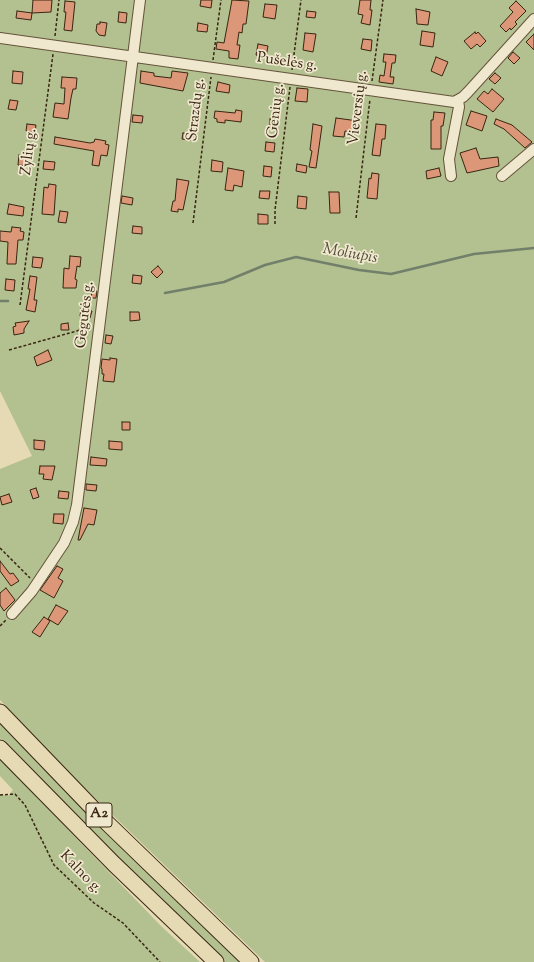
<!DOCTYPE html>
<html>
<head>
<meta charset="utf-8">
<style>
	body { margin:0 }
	canvas { display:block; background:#e6dab4 }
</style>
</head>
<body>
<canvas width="534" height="962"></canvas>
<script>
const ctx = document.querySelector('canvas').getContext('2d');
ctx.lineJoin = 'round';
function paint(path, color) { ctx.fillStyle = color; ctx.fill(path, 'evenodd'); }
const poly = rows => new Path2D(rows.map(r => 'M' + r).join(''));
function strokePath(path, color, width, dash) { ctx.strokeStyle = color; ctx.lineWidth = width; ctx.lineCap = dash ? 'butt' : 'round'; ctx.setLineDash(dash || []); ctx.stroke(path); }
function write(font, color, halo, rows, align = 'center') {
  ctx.font = font + ' "Sorts Mill Goudy",serif'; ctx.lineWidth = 3.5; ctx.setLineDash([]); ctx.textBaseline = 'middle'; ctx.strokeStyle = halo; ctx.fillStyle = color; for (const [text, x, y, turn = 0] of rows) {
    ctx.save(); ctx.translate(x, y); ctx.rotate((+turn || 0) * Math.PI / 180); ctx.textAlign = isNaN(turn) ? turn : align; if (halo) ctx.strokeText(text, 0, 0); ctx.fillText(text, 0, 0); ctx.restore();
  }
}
paint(poly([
	[0,0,534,0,534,962,265,962,68,772,0,700,0,469,32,456,0,391],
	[0,720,244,962,225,962,172,912,45,785,0,738],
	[0,759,161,926,200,962,0,962,0,794,8,796,13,790,0,776]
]), '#b3c08f');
strokePath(poly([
	[165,293,224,282,265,265,296,257,359,270,391,274,474,254,534,248],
	[0,301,8,301]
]), '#717f6b', 2.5);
const building = poly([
	[33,0,52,0,51,12,32,13,33,0],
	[201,0,212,0,211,8,200,6,201,0],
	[232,0,249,1,246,24,243,24,242,33,239,32,237,45,240,45,238,59,229,58,229,51,216,49,217,42,224,43,232,0],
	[360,0,371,0,370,10,372,10,370,25,361,23,363,15,358,14,360,0],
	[65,1,75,2,72,31,64,30,66,12,64,12,65,1],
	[516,1,526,11,515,22,517,24,511,30,510,28,506,32,500,26,513,12,509,8,516,1],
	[265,4,277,5,275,19,263,17,265,4],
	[416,9,430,12,428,25,417,24,416,9],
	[17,11,32,13,31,20,16,18,17,11],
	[307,11,316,12,315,18,306,17,307,11],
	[119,12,127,13,126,23,118,22,119,12],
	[100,22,107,23,105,36,99,35,96,31,97,24,100,24,100,22],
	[198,23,208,25,207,32,197,31,198,23],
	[422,31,435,33,433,47,420,45,422,31],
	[475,32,476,34,478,32,486,41,480,47,477,44,471,49,464,41,475,32],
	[305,33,316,34,313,52,303,50,305,33],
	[534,34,534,50,526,42,534,34],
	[363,39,372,40,371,51,361,49,363,39],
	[258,44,268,46,266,57,256,55,258,44],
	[513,52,520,58,514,64,508,58,513,52],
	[384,54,396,55,395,63,392,63,390,77,394,77,393,84,379,82,380,75,384,76,386,62,383,62,384,54],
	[436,57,448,62,442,76,431,71,436,57],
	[13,71,23,72,22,84,12,83,13,71],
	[141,71,154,73,154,76,171,78,172,71,188,73,183,91,140,83,141,71],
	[495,73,501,78,495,84,489,79,495,73],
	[62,77,77,78,76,89,73,89,71,98,68,119,53,117,55,103,64,104,65,88,61,88,62,77],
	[218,82,230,85,229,93,216,91,218,82],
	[297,88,308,89,307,102,295,101,297,88],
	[492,89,504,99,493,112,477,99,484,91,488,94,492,89],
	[10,100,18,101,16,110,8,109,10,100],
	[236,110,242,111,241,122,225,120,225,123,217,122,217,119,214,118,215,111,235,113,236,110],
	[471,111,487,116,482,131,466,125,471,111],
	[434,112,445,113,443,126,441,126,441,149,431,149,431,120,433,120,434,112],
	[133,115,143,116,142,123,132,122,133,115],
	[336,118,358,121,356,133,345,131,344,137,333,136,336,118],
	[270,119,278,120,277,126,270,126,270,119],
	[496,119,512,125,532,142,525,148,504,129,494,124,496,119],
	[27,124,36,125,35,133,26,131,27,124],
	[313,124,322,126,316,168,309,167,312,151,310,150,313,124],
	[376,124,386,125,385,139,382,139,380,156,372,155,376,124],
	[183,133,195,134,194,141,182,139,183,133],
	[55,137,90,143,94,142,95,139,106,141,105,144,109,145,107,156,101,155,99,166,92,165,94,151,54,144,55,137],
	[266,142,275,143,274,152,265,151,266,142],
	[476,148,480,159,498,157,499,166,467,173,460,153,476,148],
	[19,155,31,157,30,166,18,165,19,155],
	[212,160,223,162,222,172,211,171,212,160],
	[44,161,55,162,54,170,43,169,44,161],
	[297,164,307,166,306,173,296,171,297,164],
	[264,166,272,167,271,177,263,176,264,166],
	[228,168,244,171,242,187,234,185,233,191,225,190,228,168],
	[439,168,441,176,427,179,426,171,439,168],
	[372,173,379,174,377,199,367,198,369,178,371,179,372,173],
	[177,179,189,181,183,210,178,209,178,212,171,211,173,201,175,201,177,179],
	[49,184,56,185,54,215,42,214,44,187,48,188,49,184],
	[260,191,270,191,269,199,259,198,260,191],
	[329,192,339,192,340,213,330,213,329,192],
	[122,196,133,198,132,205,121,203,122,196],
	[298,196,307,197,306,209,297,208,298,196],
	[9,204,24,207,23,216,7,214,9,204],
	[60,211,68,212,66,223,58,222,60,211],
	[258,214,268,215,268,224,258,224,258,214],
	[133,226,142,227,142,234,132,233,133,226],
	[12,227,21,228,20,231,24,232,23,240,18,240,16,264,7,264,8,242,0,241,0,231,11,232,12,227],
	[70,256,81,257,80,267,77,266,75,279,77,280,76,288,63,288,64,268,69,269,70,256],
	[33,257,43,258,41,268,32,267,33,257],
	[158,266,163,272,157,278,151,272,158,266],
	[133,275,142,276,141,284,132,283,133,275],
	[30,276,37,277,34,300,37,300,35,312,26,310,30,289,28,289,30,276],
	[6,279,15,280,14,291,5,290,6,279],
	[92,291,97,291,96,298,91,298,92,291],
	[81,309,92,311,90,318,80,316,81,309],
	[130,312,139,312,140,320,130,321,130,312],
	[29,321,24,329,24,333,14,335,13,327,16,326,15,323,29,321],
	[68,323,69,330,61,330,61,324,68,323],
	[106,335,113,336,111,344,105,343,106,335],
	[48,350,52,360,37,366,34,357,48,350],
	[110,358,117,359,114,382,103,381,104,374,102,374,102,369,101,368,102,359,110,360,110,358],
	[122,422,130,422,130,430,122,430,122,422],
	[34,440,45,441,44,450,34,449,34,440],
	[109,441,122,442,122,450,109,449,109,441],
	[91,457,107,459,106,466,90,465,91,457],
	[40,466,55,466,52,480,43,479,44,474,39,474,40,466],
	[86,484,97,485,96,491,86,490,86,484],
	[36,488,39,497,33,499,30,490,36,488],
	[59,491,69,492,68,499,58,498,59,491],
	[9,494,12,502,2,505,0,497,9,494],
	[84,508,97,510,94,525,88,524,80,540,78,540,84,508],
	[54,514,64,514,63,524,53,523,54,514],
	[0,561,10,574,13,573,19,581,11,586,0,571,0,561],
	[57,566,63,569,58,578,63,581,54,598,40,590,57,566],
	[6,588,15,600,4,611,0,605,0,593,6,588],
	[56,605,68,611,58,625,48,619,56,605],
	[44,617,50,621,40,637,32,632,44,617]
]);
paint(building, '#dc9778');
strokePath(building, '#392612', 1);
const minor = poly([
	[0,38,454,102,463,97,468,92,534,19],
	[451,176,449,159,459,107,458,100],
	[502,176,534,149],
	[12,614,32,591,64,543,73,522,77,505,140,0]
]);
const highway = poly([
	[0,712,103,819,251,962],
	[0,748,114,864,216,962]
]);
strokePath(minor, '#64533a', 12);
strokePath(highway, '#392612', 17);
strokePath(poly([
	[55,36,59,0],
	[213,60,221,0],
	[292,70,301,0],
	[372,81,383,0],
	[356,218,370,99],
	[193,223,211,77],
	[275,224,275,210,290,87],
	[20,305,53,54],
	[9,350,91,327],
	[0,548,30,578],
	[0,626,6,620],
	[0,795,15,794,25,805,54,865,94,903,123,923,160,962]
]), '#392612', 1.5, [3, 2]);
strokePath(minor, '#efe7ce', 10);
strokePath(highway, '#e6dab4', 15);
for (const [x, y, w] of [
	[99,815,26]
]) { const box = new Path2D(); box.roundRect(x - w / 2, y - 12, w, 24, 3); ctx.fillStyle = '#efe7ce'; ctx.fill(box); strokePath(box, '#392612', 1); }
write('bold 14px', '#392612', null, [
	["A2",99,815]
]);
write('15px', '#392612', '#efe7ce', [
	["Pušelės g.",287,63,8],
	["Vieversių g.",359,108,-83],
	["Strazdų g.",197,110,-83],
	["Genių g.",277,111,-83],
	["Zylių g.",30,152,-83],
	["Gegutės g.",86,315,-83],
	["Kalno g.",80,873,46]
]);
write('italic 16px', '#504b37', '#efe7ce', [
	["Moliupis",350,255,10]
]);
</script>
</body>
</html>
